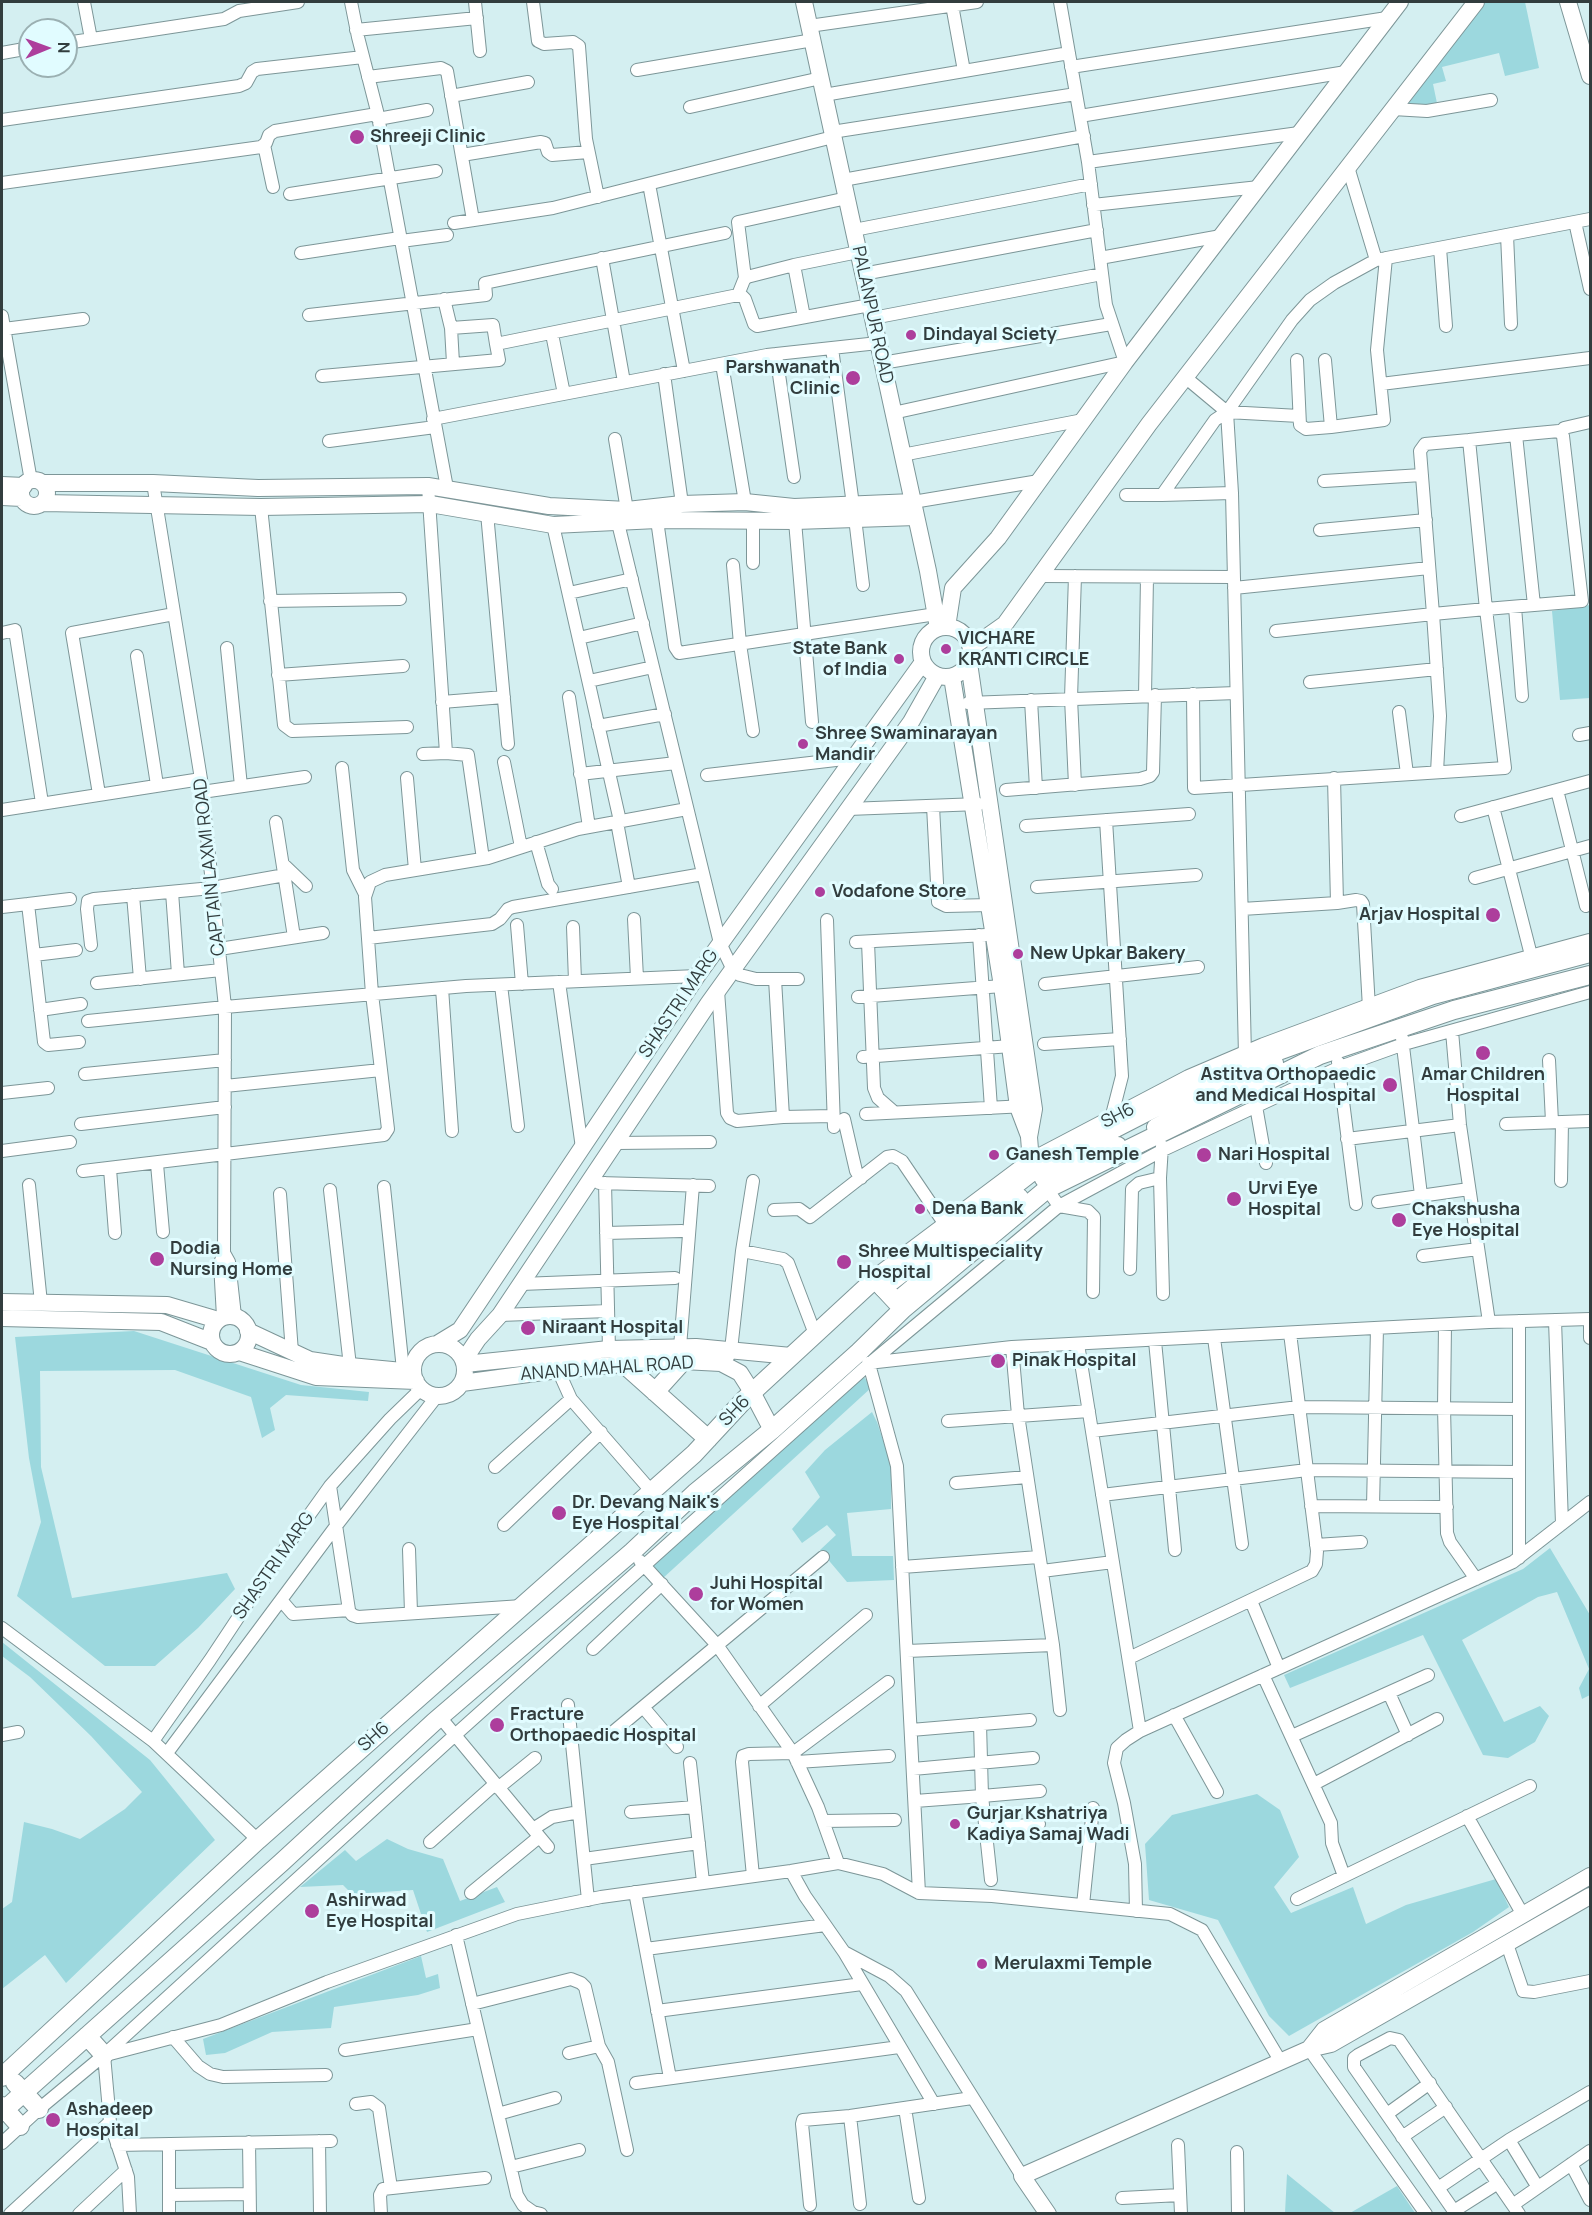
<!DOCTYPE html>
<html>
<head>
<meta charset="utf-8">
<style>
	body { margin:0 }
	#map { position:relative; width:1592px; height:2215px; overflow:hidden; background:#d4eff1; font-family:Manrope,sans-serif }
	canvas { display:block }
	.frame { position:absolute; inset:0; border:3px solid #323d3e; pointer-events:none }
	.north { position:absolute; left:18px; top:18px; width:60px; height:60px; box-sizing:border-box; background:#e1fcff; border:2px solid #9bb0b2; border-radius:50%; rotate:89deg; font-size:16px; font-weight:700; line-height:24px; text-align:center; color:#323d3e }
	.north::after { content:''; display:block; margin:auto; width:21px; height:27px; background:#ad3e9c; clip-path:polygon(50% 0,100% 100%,50% 72%,0 100%) }
</style>
</head>
<body>
<div id="map">
<canvas width="1592" height="2215"></canvas>
<div class="frame"></div>
<div class="north">N</div>
</div>
<script>
const ctx = document.querySelector('canvas').getContext('2d');
ctx.lineJoin = 'round';
function paint(path, color) { ctx.fillStyle = color; ctx.fill(path, 'evenodd'); }
const poly = rows => new Path2D(rows.map(r => 'M' + r).join(''));
function strokePath(path, color, width, dash) { ctx.strokeStyle = color; ctx.lineWidth = width; ctx.lineCap = dash ? 'butt' : 'round'; ctx.setLineDash(dash || []); ctx.stroke(path); }
function write(font, color, halo, rows, align = 'center') {
  ctx.font = font + ' Manrope,sans-serif'; ctx.lineWidth = 6; ctx.setLineDash([]); ctx.textBaseline = 'middle'; ctx.strokeStyle = halo; ctx.fillStyle = color; for (const [text, x, y, turn = 0] of rows) {
    ctx.save(); ctx.translate(x, y); ctx.rotate((+turn || 0) * Math.PI / 180); ctx.textAlign = isNaN(turn) ? turn : align; if (halo) ctx.strokeText(text, 0, 0); ctx.fillText(text, 0, 0); ctx.restore();
  }
}
paint(poly([
	[1484,2,1525,2,1539,68,1505,76,1499,53,1442,67,1446,81,1433,84,1438,108,1398,108],
	[1590,605,1590,698,1560,700,1552,611],
	[134,1331,301,1385,369,1392,368,1401,286,1395,270,1408,275,1430,262,1438,251,1397,175,1370,40,1371,41,1467,72,1598,227,1573,235,1589,198,1628,155,1666,105,1666,17,1596,41,1522,29,1458,15,1337],
	[863,1376,872,1387,662,1579,650,1566],
	[872,1412,877,1422,891,1464,891,1509,847,1513,852,1556,893,1556,894,1580,847,1582,820,1550,836,1535,827,1525,802,1543,792,1529,820,1497,805,1472,825,1450],
	[1550,1548,1590,1615,1590,1695,1582,1699,1579,1688,1589,1669,1557,1592,1538,1597,1462,1640,1504,1722,1540,1706,1549,1716,1535,1742,1508,1758,1483,1755,1423,1635,1290,1688,1284,1675,1523,1569],
	[2,1642,150,1760,215,1840,66,1983,45,1955,2,1989,2,1909,12,1902,24,1822,52,1829,80,1839,125,1809,142,1792,91,1736,30,1677,2,1656],
	[1257,1794,1280,1810,1299,1857,1274,1887,1291,1913,1353,1887,1366,1924,1406,1905,1496,1879,1509,1907,1473,1932,1289,2036,1269,2016,1218,1920,1149,1900,1145,1844,1172,1815],
	[387,1839,408,1849,443,1859,460,1901,497,1887,505,1902,427,1932,413,1890,352,1894,343,1885,300,1887,345,1850,356,1861],
	[421,1956,426,1978,438,1974,440,1988,418,1995,334,2007,331,2028,272,2032,225,2053,206,2055,203,2039],
	[1287,2174,1335,2213,1285,2213],
	[1397,2186,1415,2213,1350,2213]
]), '#9cd8de');
const street = poly([
	[84,2,91,39],
	[351,2,358,37,377,111,447,488],
	[475,2,480,51],
	[533,2,538,41,544,44,573,42,579,46,586,139,598,197],
	[952,5,964,71],
	[809,26,977,2],
	[356,30,477,18],
	[66,43,224,19,239,11,298,2],
	[2,53,30,48],
	[1071,67,1387,18],
	[637,70,813,40],
	[368,77,441,68,447,71,473,220],
	[824,95,1069,53],
	[451,96,528,82],
	[690,107,821,78],
	[1393,109,1427,111,1491,100],
	[1080,116,1346,72],
	[378,119,427,110],
	[2,120,239,86,246,83,252,72,257,69,363,57],
	[832,132,1076,94],
	[264,145,273,187],
	[462,155,541,142,545,143,548,152,552,155,588,152],
	[1088,162,1299,133],
	[1348,167,1376,260],
	[843,180,1084,136],
	[2,183,261,147,266,143,269,135,275,131,377,114],
	[649,184,684,371],
	[290,194,436,171],
	[1093,205,1259,187],
	[1575,222,1590,289],
	[454,223,553,208,833,137],
	[854,230,1091,184],
	[1507,235,1511,324],
	[401,241,447,235],
	[1440,248,1446,326],
	[301,253,400,238],
	[602,258,624,382],
	[1100,258,1221,236],
	[794,265,804,317],
	[863,274,1097,230],
	[745,278,738,222,847,198],
	[738,295,744,280,747,277,794,265,858,252],
	[444,299,451,328,453,363],
	[309,315,486,295,485,283,725,233],
	[2,316,31,481],
	[873,318,1102,274],
	[451,328,493,325,496,344,733,296,742,296,745,299,754,324,757,326,870,305],
	[4,329,83,319],
	[552,334,564,394],
	[832,348,853,505],
	[776,354,794,477],
	[1297,360,1300,425,1306,429,1331,427],
	[1325,360,1331,427,1384,420,1377,350,1386,258],
	[882,363,1111,324],
	[722,364,745,502],
	[664,374,682,504],
	[322,376,499,360,496,344],
	[1185,377,1227,412],
	[1381,384,1590,358],
	[893,413,1125,362,1106,305,1088,162,1060,2],
	[433,419,767,355,878,343],
	[1564,428,1590,422],
	[615,439,627,510],
	[1469,440,1516,435,1534,605],
	[329,441,435,427],
	[902,455,1083,420],
	[1324,481,1422,475],
	[153,483,201,779,225,1007,224,1253,220,1263,223,1317],
	[428,486,446,753],
	[1126,495,1162,495,1215,420,1227,412,1299,416],
	[1162,495,1232,493],
	[913,502,1039,481],
	[261,507,284,725,292,731,407,727],
	[487,513,508,744],
	[855,518,863,585],
	[657,520,675,647,679,653,936,614],
	[753,521,753,563],
	[795,521,812,722],
	[618,523,720,943,733,970,740,975,756,979,798,979],
	[553,525,620,821],
	[1320,530,1426,520],
	[733,565,740,644,753,731],
	[1040,576,1233,577],
	[1075,576,1071,698,1075,785],
	[1234,588,1429,568],
	[569,593,632,579],
	[270,601,400,599],
	[1515,607,1522,696],
	[1276,631,1433,614,1440,716,1437,772],
	[2,633,15,630,42,803],
	[579,638,643,623],
	[227,648,241,786],
	[137,656,157,785],
	[278,675,403,666],
	[589,681,653,667],
	[1310,682,1437,669],
	[1193,694,1194,788,1505,768,1486,609,1469,440,1425,444,1420,451,1433,614,1486,609,1582,601,1563,436,1559,431,1516,435],
	[1145,696,1147,577],
	[569,697,589,827],
	[1031,700,1036,788],
	[442,702,504,697],
	[968,703,1236,693],
	[1399,712,1407,774],
	[598,726,665,714],
	[1579,735,1590,733],
	[423,754,446,753,468,755,483,859],
	[504,762,521,847],
	[342,768,353,870,365,894],
	[580,774,676,763],
	[707,775,853,758],
	[407,778,415,870],
	[1334,778,1337,903,1356,900,1361,901,1363,904,1369,1008],
	[1006,790,1140,779,1150,776,1153,772,1155,695],
	[1557,790,1586,906],
	[202,792,305,777],
	[99,794,72,633,174,614],
	[933,806,938,902,946,906,990,905],
	[1493,807,1532,959],
	[848,809,979,804],
	[2,810,201,779],
	[1461,816,1590,781],
	[1106,820,1122,1076,1111,1119],
	[276,822,294,937],
	[617,822,629,887],
	[1026,826,1189,814],
	[536,842,548,884,552,889],
	[283,864,306,886],
	[1475,878,1590,846],
	[1037,887,1196,875],
	[172,892,178,974],
	[133,895,140,979],
	[28,904,70,899],
	[2,907,28,904,44,1042,48,1045,79,1042],
	[1242,909,1337,903],
	[634,919,637,978],
	[827,920,834,1127],
	[517,925,522,984],
	[573,927,575,981],
	[979,935,991,1108],
	[368,938,492,924,500,919,508,909,513,907,703,874],
	[856,942,986,935],
	[868,942,874,1088,878,1098,894,1112],
	[91,945,87,909,88,901,94,899,212,888,285,875],
	[219,949,323,933],
	[34,955,76,950],
	[775,979,783,1117],
	[559,982,582,1148],
	[97,983,221,970],
	[1045,984,1198,967],
	[501,985,518,1126],
	[442,988,452,1131],
	[718,991,727,1113,730,1118,737,1121,783,1117,833,1116],
	[858,997,1002,986],
	[40,1010,81,1004],
	[88,1021,225,1007,466,986,697,976],
	[1452,1031,1460,1125,1489,1322],
	[1402,1038,1421,1195],
	[1044,1044,1120,1039],
	[1245,1055,1232,493,1227,412,1292,320,1310,300,1334,283,1376,260,1590,219],
	[863,1057,1011,1046],
	[1549,1060,1552,1122],
	[1338,1062,1356,1204],
	[85,1074,225,1060],
	[225,1086,381,1070],
	[2,1093,48,1088],
	[1256,1106,1266,1163],
	[866,1114,1026,1106],
	[844,1119,856,1171,861,1178],
	[81,1124,225,1107],
	[1506,1124,1590,1121],
	[1347,1139,1460,1125],
	[616,1143,710,1142],
	[1162,1146,1160,1178,1163,1294],
	[2,1151,70,1142],
	[157,1164,163,1232],
	[110,1169,115,1233],
	[83,1171,384,1135,388,1129,372,994,365,897,370,882,385,875,488,858,578,829,687,809],
	[1561,1181,1562,1122],
	[599,1183,709,1186],
	[605,1183,609,1349],
	[29,1185,41,1303],
	[384,1187,403,1370],
	[1047,1189,1059,1206,1088,1211,1094,1217,1093,1292],
	[330,1190,350,1366],
	[280,1194,292,1352],
	[1378,1202,1469,1189],
	[774,1210,799,1209,810,1217,887,1157,893,1156,902,1161,946,1226],
	[606,1233,682,1231],
	[742,1251,783,1259,788,1263,815,1334],
	[224,1253,229,1262,235,1316],
	[1423,1256,1478,1249],
	[1130,1269,1132,1189,1139,1183,1160,1178],
	[521,1284,675,1278],
	[500,1315,608,1311],
	[1590,1319,1590,1338],
	[1555,1320,1562,1524],
	[1519,1321,1519,1558],
	[1445,1325,1444,1408,1447,1533,1450,1542,1476,1579],
	[1214,1338,1242,1544],
	[1155,1341,1175,1550],
	[1078,1344,1140,1731],
	[680,1347,693,1185],
	[1012,1347,1018,1415,1053,1645,1060,1710],
	[728,1357,731,1350,742,1251,753,1181],
	[868,1363,1012,1347,1489,1322,1590,1319],
	[869,1364,897,1466,919,1893],
	[558,1370,571,1399,652,1492],
	[948,1421,1089,1411],
	[1092,1431,1299,1407,1519,1409],
	[495,1467,571,1399],
	[956,1483,1027,1477],
	[330,1486,349,1610,352,1615,358,1617,522,1606],
	[1102,1495,1307,1470,1519,1472],
	[1311,1506,1447,1507],
	[1373,1506,1377,1328],
	[504,1525,601,1432],
	[1316,1545,1361,1542],
	[409,1549,411,1613],
	[640,1561,717,1645,793,1753,818,1807,838,1863],
	[902,1567,1039,1557],
	[1042,1571,1113,1562],
	[281,1600,293,1614,349,1610],
	[1251,1601,1279,1668],
	[2,1628,153,1741,258,1840],
	[593,1649,662,1584],
	[907,1651,1053,1645],
	[1129,1658,1312,1571,1316,1564,1317,1551,1290,1333],
	[1263,1675,1331,1823,1332,1843,1344,1876],
	[1389,1693,1408,1735],
	[568,1705,588,1900],
	[759,1706,866,1615],
	[643,1707,677,1747],
	[1174,1715,1217,1792],
	[440,1717,548,1847],
	[980,1724,982,1796,1040,1791],
	[911,1730,1030,1720],
	[613,1732,823,1557],
	[2,1735,18,1732],
	[1292,1736,1428,1675],
	[153,1741,210,1660,267,1574,330,1486,390,1419,421,1389],
	[167,1753,336,1526,437,1396],
	[797,1762,889,1756],
	[690,1763,703,1882],
	[913,1769,1033,1758],
	[1314,1784,1437,1719],
	[498,1788,535,1758],
	[915,1801,982,1796,991,1880],
	[631,1812,695,1807],
	[1467,1816,1523,1915],
	[823,1821,895,1820],
	[533,1829,552,1817,579,1812],
	[985,1829,1039,1824],
	[430,1842,495,1784],
	[584,1859,699,1843],
	[791,1871,805,1896,844,1952,889,1976,906,1991,1022,2176],
	[753,1876,742,1762,743,1756,749,1754,793,1753,888,1682],
	[635,1892,670,2078],
	[471,1893,539,1837],
	[1297,1899,1530,1786],
	[1083,1905,1093,1808],
	[1136,1911,1135,1864,1124,1803,1114,1763,1117,1748,1126,1740,1140,1731,1513,1562,1590,1502],
	[456,1935,517,2195,523,2205,533,2212,541,2214],
	[1507,1944,1523,1991,1534,1992,1590,1981],
	[646,1949,825,1925],
	[844,1952,934,2104],
	[472,2004,571,1979,581,1983,585,1987,599,2046,608,2062,627,2150],
	[657,2011,862,1984],
	[173,2037,198,2066,210,2074,223,2077,326,2075],
	[1309,2049,1426,2214],
	[345,2050,478,2029],
	[569,2053,599,2046],
	[104,2055,110,2122,128,2177,130,2214],
	[106,2055,221,2025,327,1982,517,1914,601,1897,791,1871,838,1863,883,1874,919,1893,992,1896,1170,1914,1202,1930,1281,2062],
	[636,2083,899,2047],
	[356,2104,371,2102,379,2108,391,2188],
	[905,2108,919,2198],
	[498,2114,555,2098],
	[1387,2114,1430,2083],
	[850,2116,860,2204],
	[1402,2137,1446,2107],
	[1509,2140,1537,2186],
	[319,2141,320,2214],
	[249,2142,250,2214],
	[2,2143,39,2109,104,2055,455,1735,869,1364,1059,1206,1163,1150,1340,1067,1404,1044,1590,992],
	[117,2145,331,2141],
	[1178,2145,1181,2214],
	[1237,2152,1238,2214],
	[1571,2164,1590,2200],
	[511,2167,579,2150],
	[1438,2188,1509,2140,1590,2092],
	[169,2195,249,2194],
	[1122,2198,1180,2195],
	[1514,2204,1590,2151],
	[810,2205,802,2124,803,2120,850,2116,972,2098],
	[1454,2211,1498,2183],
	[10,2214,110,2122],
	[79,2214,126,2170],
	[169,2214,169,2144],
	[381,2214,380,2195,383,2189,485,2178],
	[1456,2214,1354,2067,1354,2058,1358,2055,1390,2038,1399,2040,1519,2214]
]);
const secondary = poly([
	[804,2,928,571,938,628],
	[1568,2,1590,76],
	'21 493a13 13 0 1 1 26 0a13 13 0 1 1-26 0Z',
	[43,483,153,483,258,488,428,486,549,506,627,510,682,504,745,502,794,507,913,502],
	[2,485,24,486],
	[2,497,22,498],
	[43,503,261,507,430,504,553,525,657,520,795,521,916,517],
	'921 652a25 25 0 1 1 50 0a25 25 0 1 1-50 0Z',
	[947,627,953,588,998,538,1125,362,1400,2],
	[971,648,1005,624,1149,424,1476,2],
	[969,663,1034,1109,1029,1137,1031,1162,1037,1173],
	[952,677,1002,986,1018,1107,1029,1136],
	[1155,1127,1275,1063],
	[1043,1179,1118,1145],
	[883,1289,1036,1170,1237,1067,1433,996,1590,954],
	[896,1301,1020,1197],
	[2,1302,167,1305,218,1320],
	'211 1335a19 19 0 1 1 38 0a19 19 0 1 1-38 0Z',
	[2,1318,161,1322,212,1342],
	[248,1331,310,1360,350,1366,413,1372],
	[437,1344,460,1330,697,976,923,662],
	'413 1370a26 26 0 1 1 52 0a26 26 0 1 1-52 0Z',
	[239,1352,316,1377,416,1381],
	[464,1360,478,1339,500,1315,708,1004,911,722,937,676],
	[465,1364,609,1349,696,1347,791,1356],
	[462,1383,558,1370,624,1364,683,1361,721,1363,740,1373,752,1392,772,1430],
	[1309,2049,1324,2030,1590,1876],
	[1048,2214,1022,2176,1309,2049,1331,2044,1590,1896]
]);
const primary = poly([
	[875,1279,903,1309],
	[624,1364,708,1439],
	[655,1392,683,1361],
	[87,2036,104,2055],
	[2,2077,258,1840,694,1454,745,1399,875,1279,1031,1162,1189,1079,1264,1047,1420,989,1590,943],
	[15,2083,39,2109],
	[2,2106,20,2126],
	[2,2112,282,1862,434,1722,632,1552,695,1493,772,1430,859,1352,903,1309,1047,1189,1320,1055,1454,1010,1590,975]
]);
strokePath(street, '#7d9698', 14);
strokePath(secondary, '#7d9698', 18);
strokePath(primary, '#7d9698', 20);
strokePath(street, '#fff', 12);
strokePath(secondary, '#fff', 16);
strokePath(primary, '#fff', 18);
for (const [x, y, r, color] of [
	[357,137,8,"#ad3e9c"],
	[911,335,6,"#ad3e9c"],
	[853,378,8,"#ad3e9c"],
	[946,649,6,"#ad3e9c"],
	[899,659,6,"#ad3e9c"],
	[803,744,6,"#ad3e9c"],
	[820,892,6,"#ad3e9c"],
	[1493,915,8,"#ad3e9c"],
	[1018,954,6,"#ad3e9c"],
	[1483,1053,8,"#ad3e9c"],
	[1390,1085,8,"#ad3e9c"],
	[994,1155,6,"#ad3e9c"],
	[1204,1155,8,"#ad3e9c"],
	[1234,1199,8,"#ad3e9c"],
	[920,1209,6,"#ad3e9c"],
	[1399,1220,8,"#ad3e9c"],
	[157,1259,8,"#ad3e9c"],
	[844,1262,8,"#ad3e9c"],
	[528,1328,8,"#ad3e9c"],
	[998,1361,8,"#ad3e9c"],
	[559,1513,8,"#ad3e9c"],
	[696,1594,8,"#ad3e9c"],
	[497,1725,8,"#ad3e9c"],
	[955,1824,6,"#ad3e9c"],
	[312,1911,8,"#ad3e9c"],
	[982,1964,6,"#ad3e9c"],
	[53,2120,8,"#ad3e9c"]
]) { const dot = new Path2D(); dot.arc(x, y, r, 0, 2 * Math.PI); ctx.fillStyle = color; ctx.fill(dot); strokePath(dot, '#e1fcff', 2); }
write('bold 18px', '#323d3e', '#e1fcff', [
	["Shreeji Clinic",370,137],
	["Dindayal Sciety",923,335],
	["Parshwanath",840,368,"right"],
	["Clinic",840,389,"right"],
	["VICHARE",958,639],
	["KRANTI CIRCLE",958,660],
	["State Bank",887,649,"right"],
	["of India",887,670,"right"],
	["Shree Swaminarayan",815,734],
	["Mandir",815,755],
	["Vodafone Store",832,892],
	["Arjav Hospital",1480,915,"right"],
	["New Upkar Bakery",1030,954],
	["Astitva Orthopaedic",1376,1075,"right"],
	["and Medical Hospital",1376,1096,"right"],
	["Amar Children",1483,1075,"center"],
	["Hospital",1483,1096,"center"],
	["Ganesh Temple",1006,1155],
	["Nari Hospital",1218,1155],
	["Urvi Eye",1248,1189],
	["Hospital",1248,1210],
	["Dena Bank",932,1209],
	["Chakshusha",1412,1210],
	["Eye Hospital",1412,1231],
	["Dodia",170,1249],
	["Nursing Home",170,1270],
	["Shree Multispeciality",858,1252],
	["Hospital",858,1273],
	["Niraant Hospital",542,1328],
	["Pinak Hospital",1012,1361],
	["Dr. Devang Naik's",572,1503],
	["Eye Hospital",572,1524],
	["Juhi Hospital",710,1584],
	["for Women",710,1605],
	["Fracture",510,1715],
	["Orthopaedic Hospital",510,1736],
	["Gurjar Kshatriya",967,1814],
	["Kadiya Samaj Wadi",967,1835],
	["Ashirwad",326,1901],
	["Eye Hospital",326,1922],
	["Merulaxmi Temple",994,1964],
	["Ashadeep",66,2110],
	["Hospital",66,2131]
], 'left');
write('18px', '#323d3e', '#e1fcff', [
	["PALANPUR ROAD",872,315,78],
	["CAPTAIN LAXMI ROAD",210,867,-96],
	["SHASTRI MARG",679,1004,-56],
	["SH6",1118,1116,-27],
	["ANAND MAHAL ROAD",607,1369,-4],
	["SH6",735,1411,-46],
	["SHASTRI MARG",274,1566,-55],
	["SH6",374,1737,-42]
]);
</script>
</body>
</html>
